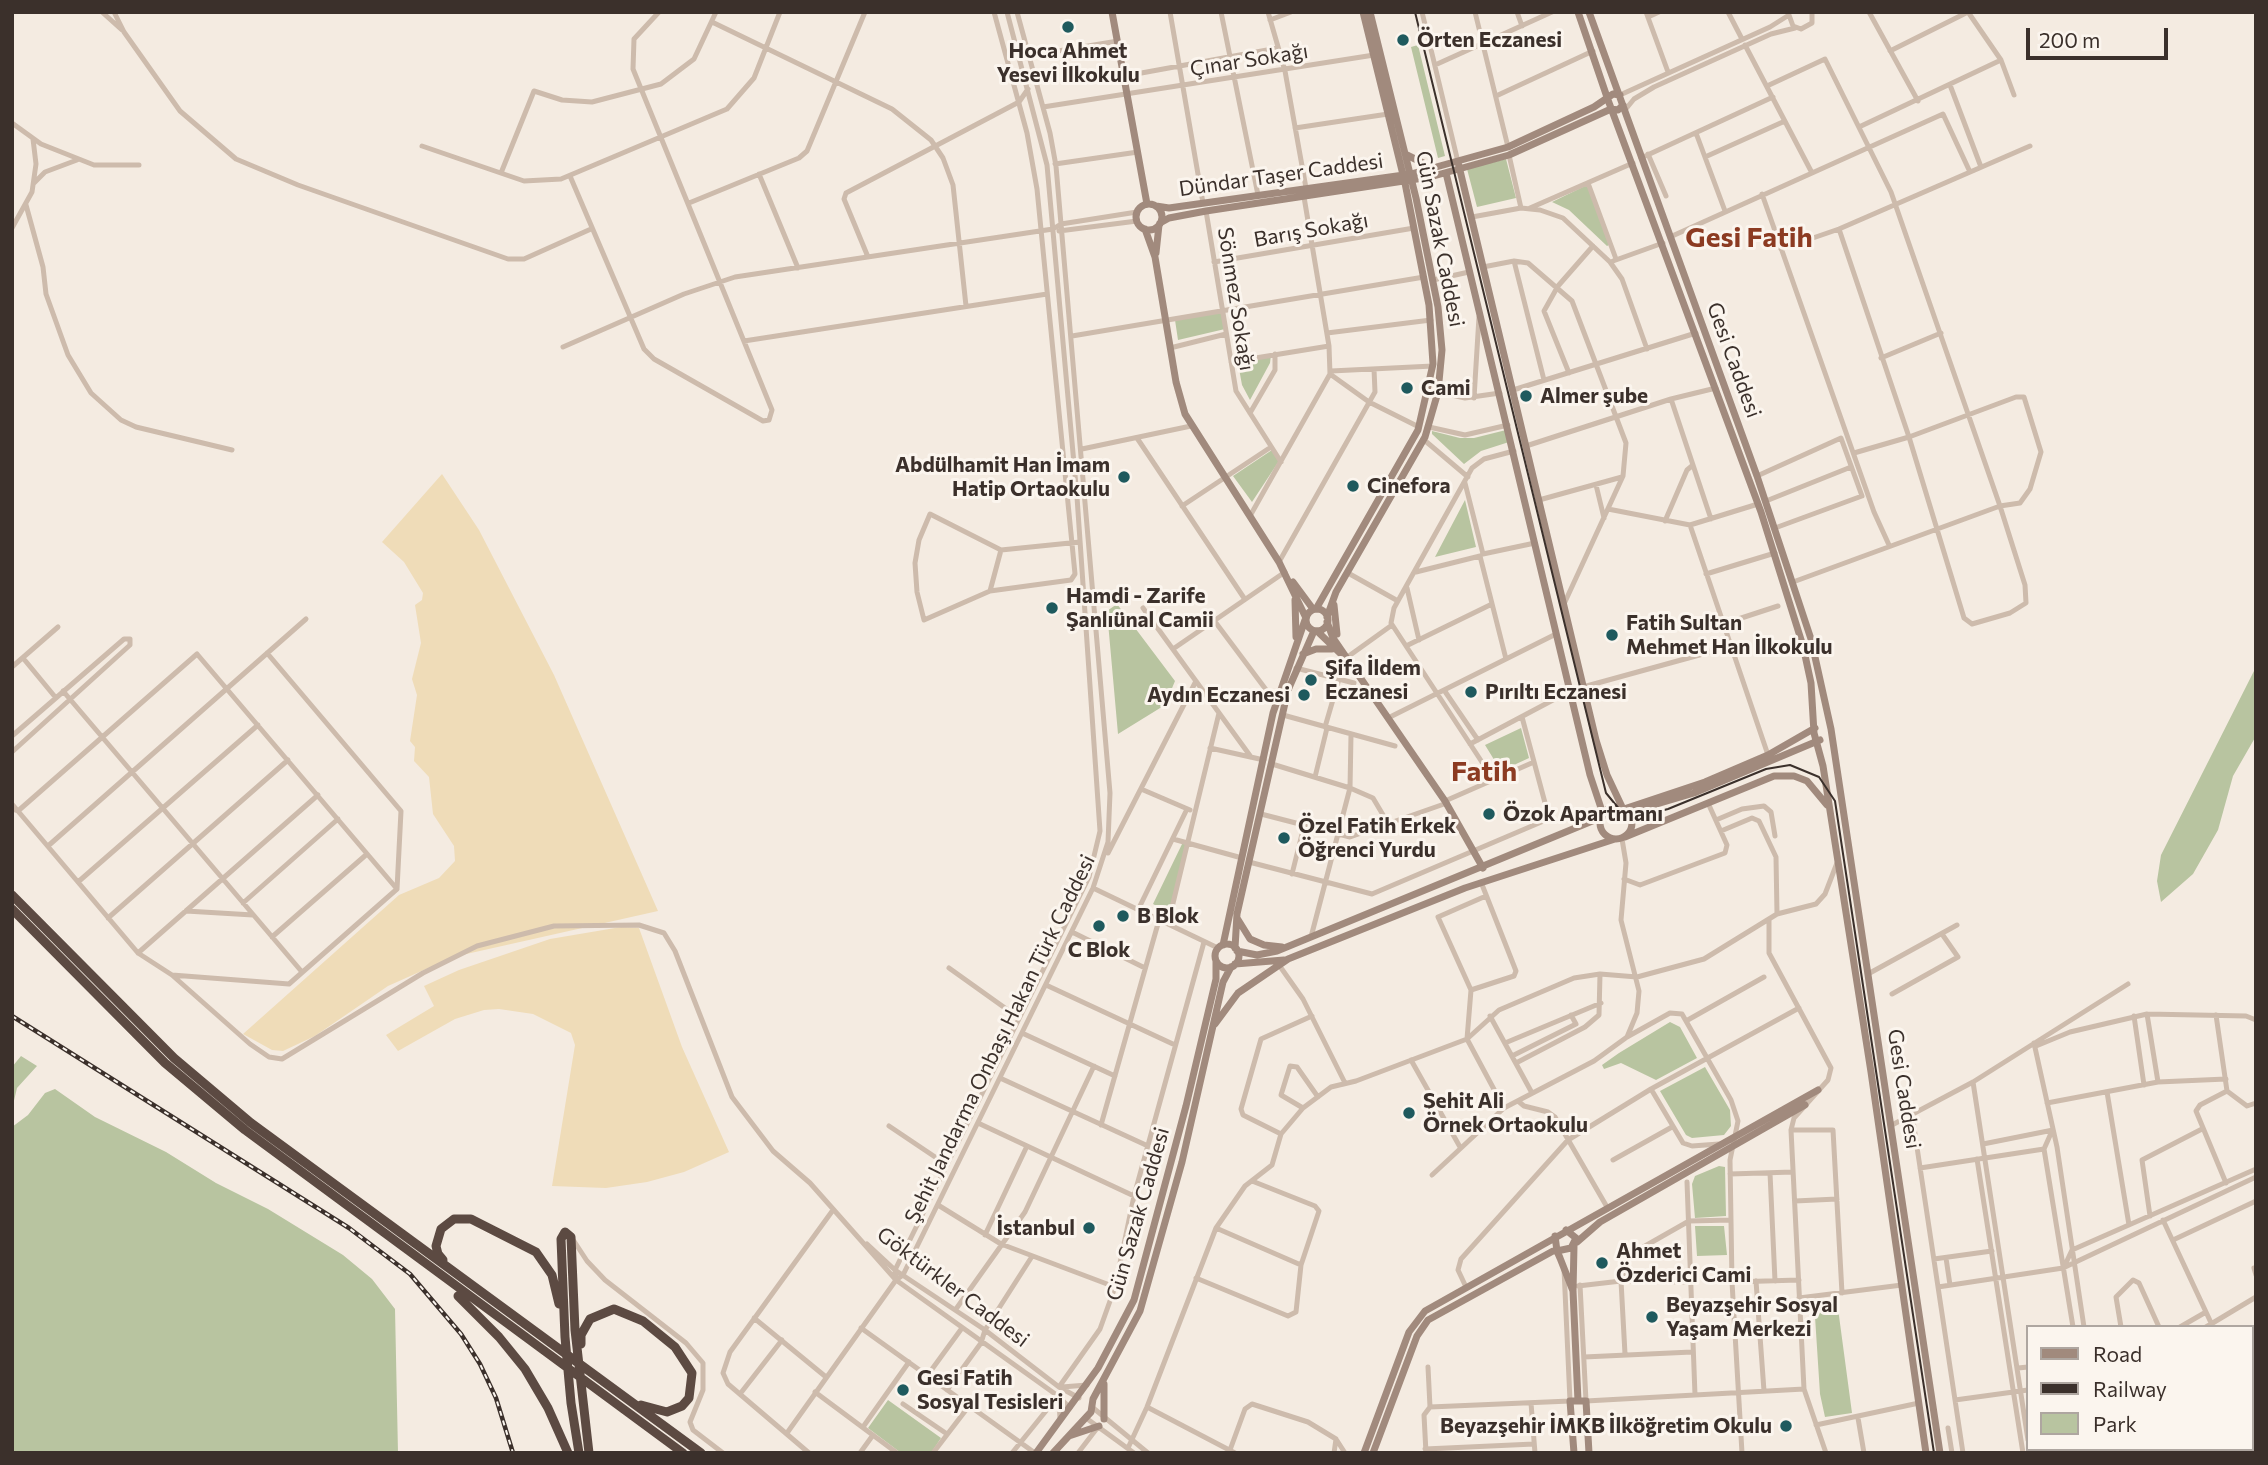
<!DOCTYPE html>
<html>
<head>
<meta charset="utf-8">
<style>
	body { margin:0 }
	#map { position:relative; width:2268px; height:1465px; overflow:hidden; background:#f4ebe1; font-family:Commissioner,sans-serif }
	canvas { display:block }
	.frame { position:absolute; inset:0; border:14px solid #3b302b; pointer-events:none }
	.legend { position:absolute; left:2026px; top:1325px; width:228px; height:126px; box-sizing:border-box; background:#fbf5ee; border:2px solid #aea6a0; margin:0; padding:9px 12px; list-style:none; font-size:21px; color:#3b302b }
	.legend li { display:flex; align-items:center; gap:14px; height:35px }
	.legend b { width:35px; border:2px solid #aea6a0 }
	.scale { position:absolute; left:2026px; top:28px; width:142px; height:32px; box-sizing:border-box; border:4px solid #3b302b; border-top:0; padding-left:9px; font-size:21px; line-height:24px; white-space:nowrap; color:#3b302b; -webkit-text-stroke:5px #fbf5ee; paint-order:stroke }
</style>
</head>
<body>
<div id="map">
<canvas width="2268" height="1465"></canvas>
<div class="frame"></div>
<ul class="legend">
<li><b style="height:9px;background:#a18a7d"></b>Road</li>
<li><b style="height:9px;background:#3b302b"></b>Railway</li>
<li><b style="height:19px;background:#b8c4a0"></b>Park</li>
</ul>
<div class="scale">200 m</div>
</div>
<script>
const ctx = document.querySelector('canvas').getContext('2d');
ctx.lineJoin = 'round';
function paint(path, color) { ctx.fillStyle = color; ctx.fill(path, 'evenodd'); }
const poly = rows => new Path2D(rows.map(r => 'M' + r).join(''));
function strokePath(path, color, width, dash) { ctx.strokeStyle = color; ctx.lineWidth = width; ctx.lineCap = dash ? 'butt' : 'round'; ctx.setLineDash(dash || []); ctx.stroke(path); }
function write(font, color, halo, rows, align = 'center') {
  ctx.font = font + ' Commissioner,sans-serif'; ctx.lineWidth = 6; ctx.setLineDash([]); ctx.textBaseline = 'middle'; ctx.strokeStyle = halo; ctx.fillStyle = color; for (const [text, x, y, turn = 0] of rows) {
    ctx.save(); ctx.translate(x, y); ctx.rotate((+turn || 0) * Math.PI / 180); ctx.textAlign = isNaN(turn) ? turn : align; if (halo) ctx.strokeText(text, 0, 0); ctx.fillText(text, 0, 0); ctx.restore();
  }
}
paint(poly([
	[1418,45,1445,156,1438,158,1411,47],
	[1506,159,1516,198,1477,207,1467,169],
	[1589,184,1609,245,1607,246,1569,210,1552,202],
	[1223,312,1225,329,1178,340,1175,320],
	[1271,355,1270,363,1250,400,1242,385,1238,363],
	[1506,430,1509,442,1481,451,1464,464,1432,434,1432,431,1460,438,1474,438],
	[1272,450,1279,461,1252,502,1233,476],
	[1465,500,1476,547,1435,557],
	[1117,604,1175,681,1165,705,1118,734,1107,611],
	[2256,667,2256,736,2233,776,2218,830,2193,874,2161,902,2157,881,2161,855],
	[1521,728,1529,758,1501,771,1485,745],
	[1183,842,1186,844,1170,913,1153,904],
	[1670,1022,1680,1027,1697,1058,1656,1080,1621,1063,1604,1069,1602,1065,1619,1053],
	[21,1056,37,1066,17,1088,12,1109,12,1067],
	[1705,1067,1730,1110,1731,1126,1724,1135,1692,1138,1686,1135,1660,1091],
	[55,1089,95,1117,166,1152,216,1183,268,1209,343,1255,372,1279,395,1309,398,1453,12,1453,12,1127,28,1115,45,1093],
	[1719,1166,1725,1167,1726,1216,1695,1218,1692,1184,1695,1176],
	[1695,1226,1724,1226,1727,1255,1697,1256],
	[1814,1301,1837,1301,1852,1413,1825,1417,1820,1394],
	[888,1400,941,1438,931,1453,901,1453,868,1428]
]), '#b8c4a0');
paint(poly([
	[442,474,479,530,554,675,658,911,453,957,388,986,315,1036,283,1051,272,1050,243,1034,399,895,439,878,455,861,454,846,433,814,429,777,414,761,415,747,410,741,417,695,412,679,421,643,415,605,422,600,423,593,404,562,382,542],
	[621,927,639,928,682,1047,729,1152,684,1172,647,1182,606,1188,552,1186,575,1045,571,1033,533,1014,499,1009,484,1010,455,1019,398,1051,386,1035,434,1006,424,986,459,970,550,939]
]), '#efdcb8');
strokePath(poly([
	[102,12,122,30],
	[114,12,124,32,180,111,236,159,298,185,508,259,524,259,591,229],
	[1170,12,1203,203],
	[1221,12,1258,195],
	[1268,12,1285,71,1306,188],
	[1422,12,1458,162],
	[1475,12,1508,147],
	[1517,12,1522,26],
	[1646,12,1668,72],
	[1728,12,1742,39],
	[1869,12,1918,101],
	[1968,12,2001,60,2014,95],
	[1789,15,1793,26,1801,29,1812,23,1812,12],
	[1648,17,1659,12],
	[1270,20,1291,12],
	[712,22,892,109,931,140,943,158,953,185,966,306],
	[1745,45,1811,171],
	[1890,51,1968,12],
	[1028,56,1118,41],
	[1435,65,1552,12],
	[1125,76,1278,48],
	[1950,85,1981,167],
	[1767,86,1825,59,1891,192,2000,506,1793,582],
	[1620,95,1770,27,1789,15],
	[1496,96,1593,51],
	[1043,107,1374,55],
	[1625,110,1634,99,1654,87,1771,34,1795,28],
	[12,123,41,144,94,165,139,165],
	[1859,127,2001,60],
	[1295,128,1388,114],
	[1696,133,1725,211],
	[422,146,524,181,561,179,727,109,754,78,780,12],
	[1648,154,1666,196],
	[1509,155,1521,208],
	[1705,157,1785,121],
	[1641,158,1773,97],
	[1055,164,1138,152],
	[501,173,534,91,562,100,592,102,661,84,694,59,716,12],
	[759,174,798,268],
	[570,176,644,349,654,359,763,421,769,420,772,410,633,69,634,39,659,12],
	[34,183,45,172,77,160],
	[1588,183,1616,259],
	[1762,194,1874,512,1889,545],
	[689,203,799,158,807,151,865,12],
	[26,205,43,267,46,294,68,355,91,393,121,420,136,427,232,450],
	[1530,208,1633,163],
	[1206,211,1236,391,1281,462],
	[1472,217,1521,208,1540,210,1563,218,1610,262,1622,279,1647,349],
	[12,228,32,192,36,164,33,139],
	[1839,229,1909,437,1964,618,1972,624,2010,613,2026,603,2025,585,2000,506,2020,503,2030,489,2041,452,2024,397,2016,397,1909,437,1854,453],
	[1059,231,1137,221],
	[1670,237,1943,114,1970,172],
	[1781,249,1839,229,2030,146],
	[868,257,844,199,846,193,1019,102,1028,89],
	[1514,261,1544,380],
	[1613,261,1663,243],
	[1214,262,1414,228],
	[1483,267,1514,261,1528,263,1572,301,1626,443,1623,476,1564,604],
	[1433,280,1469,272],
	[1327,333,1431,320],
	[1072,336,1424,277],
	[744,341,1047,294],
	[563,347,684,294,735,277,1053,229,1061,224,1137,212],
	[1170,348,1226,334],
	[1881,358,1941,333],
	[1231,362,1329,346],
	[1331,371,1433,366],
	[1569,373,1544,311,1558,286,1593,246],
	[1330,374,1369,402,1419,427],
	[1513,390,1696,333],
	[1438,392,1465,398,1500,393],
	[1474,398,1479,317],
	[1671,399,1711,519],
	[1250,413,1275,370,1275,354],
	[1429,427,1465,435,1508,425],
	[1137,438,1244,598],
	[1423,439,1468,477],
	[1526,446,1671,399,1716,388],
	[1082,449,1191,426],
	[1757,476,1841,438,1862,496,1775,528],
	[1465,483,1483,554,1535,543],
	[1596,485,1604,518],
	[1539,500,1622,477],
	[1766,501,1851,467],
	[1758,504,1690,525,1768,755],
	[1182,506,1271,447],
	[1608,509,1690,525],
	[1250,516,1330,374,1329,346,1304,197],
	[1665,521,1687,470,1693,465],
	[1001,550,990,591,924,620,917,592,915,563,919,540,930,514,1001,550,1080,542],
	[1279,562,1375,392,1374,369],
	[1416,572,1480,556,1506,659],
	[1348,573,1398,601],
	[1706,574,1775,553],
	[1407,588,1419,640],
	[990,591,1071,580,1075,574,1037,189,1027,133,994,12],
	[1143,608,1251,757],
	[1213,619,1276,703],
	[1723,624,1778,606],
	[1406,646,1492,604],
	[1173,649,1285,572],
	[23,658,56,698],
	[1346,658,1392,625],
	[12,667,58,627],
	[1296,668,1354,683],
	[1583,687,1732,646],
	[1444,690,1478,740],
	[63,691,302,972],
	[1283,715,1395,746],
	[1390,717,1556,634],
	[1325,727,1339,679],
	[12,736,124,639,130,639,130,645,12,752],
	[1470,744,1570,691],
	[1210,748,1264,760],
	[1272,764,1350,788,1373,798,1389,825],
	[1315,777,1327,728],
	[1493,779,1391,623,1394,608,1472,468,1484,459,1514,451],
	[1141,789,1190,810],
	[1445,801,1534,762],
	[12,804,138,953,172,975,289,984,397,889,401,811,267,653],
	[15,810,18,811,197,654,397,889],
	[1261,814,1350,837,1447,803],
	[1716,820,1742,809,1764,806,1771,812,1775,836],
	[1721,831,1752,818,1759,821,1776,857,1777,914],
	[1173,839,1242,858],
	[1622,839,1626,863,1621,920,1639,991,1637,1013,1627,1037],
	[48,846,306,619],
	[1108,853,1196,681],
	[1249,862,1372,894,1546,820,1548,814,1522,717],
	[1292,874,1304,826],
	[1624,879,1640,885,1725,853,1727,845,1708,803],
	[78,882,258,725],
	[1093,888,1218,948],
	[1486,896,1438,917,1471,990,1467,1039,1504,1108],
	[243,903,338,819],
	[1138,910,1187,809],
	[186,911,253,915],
	[108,918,288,760],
	[1769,919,1769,953,1831,1068,1828,1080,1794,1118,1791,1130,1804,1389,1826,1453],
	[1168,924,1219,713],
	[1072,932,1145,968],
	[272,937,367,854],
	[1311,937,1350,788,1351,735],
	[138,953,318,795],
	[1279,965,1303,999,1345,1083],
	[949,968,1019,1018],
	[1868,974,1957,925],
	[172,975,250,1044,269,1057,282,1059,423,973,477,946,554,926,639,925,664,933,675,951,732,1097,773,1151,810,1183,896,1280,1058,1396,1070,1408],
	[1046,985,1175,1045],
	[1471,990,1514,976,1516,971,1481,882],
	[1892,994,1958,957,1942,934],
	[2147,1014,2158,1082],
	[2216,1015,2227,1091,2247,1106,2256,1103],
	[1490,1016,1532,1093],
	[2134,1016,2144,1085],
	[1686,1021,1764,977],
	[1022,1033,1115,1076],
	[1505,1043,1601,1003],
	[2034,1043,2057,1147,2084,1327],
	[2036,1046,2070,1032,2147,1014,2246,1016,2256,1020],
	[1512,1056,1576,1024,1571,1015],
	[1411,1060,1460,1147],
	[1516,1063,1585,1027,1599,1015,1600,974],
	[1000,1078,1148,1146],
	[1973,1082,2028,1440],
	[1651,1089,1683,1143,1692,1146,1719,1144],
	[2107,1092,2129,1225],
	[1518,1101,1524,1106,1548,1112,1555,1117,1607,1207],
	[2047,1103,2158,1082,2226,1079],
	[1303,1108,1281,1095,1290,1066,1297,1067,1318,1097],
	[1912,1114,1963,1453],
	[978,1123,1134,1196],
	[1101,1125,1159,920],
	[1892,1125,1973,1082,2128,984],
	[889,1126,947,1165],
	[1791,1130,1833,1130,1842,1293],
	[2052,1131,2044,1149,2073,1327],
	[1281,1134,1243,1115,1241,1109,1261,1039,1312,1016],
	[1983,1144,2053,1130],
	[1977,1159,2023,1453],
	[1613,1160,1672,1127],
	[1920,1168,2044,1149],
	[1770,1173,1775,1281],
	[1730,1174,1793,1172],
	[1432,1175,1504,1108,1594,1061,1627,1037,1670,1013,1682,1014,1731,1100,1738,1121,1730,1160,1732,1282,1742,1453],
	[1687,1182,1695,1395],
	[2226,1183,2196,1111,2200,1105,2227,1091],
	[1795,1201,1837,1199],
	[938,1205,1001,1244,1115,1287],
	[2150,1216,2142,1160,2202,1129],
	[2163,1220,2213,1327],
	[1216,1228,1301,1265],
	[570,1235,587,1261,605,1280,686,1343,703,1363,703,1390,690,1422,693,1430,723,1453],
	[985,1235,1027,1146],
	[2173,1240,2256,1201],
	[867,1244,895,1270,985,1330,1059,1387,1079,1398],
	[1946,1258,1950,1285],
	[1934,1259,1992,1251],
	[2065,1265,2072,1250,2256,1169],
	[2254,1268,2256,1275],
	[1196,1278,1288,1316,1296,1312,1301,1265,1319,1211,1315,1206,1252,1181],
	[896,1280,895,1270,1089,877,1100,831,1077,497,1047,165,1007,12],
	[1756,1281,1764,1391],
	[1732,1282,1799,1280],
	[1580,1285,1586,1401,1804,1389],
	[1578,1286,1621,1281,1689,1282],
	[1466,1287,1458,1270,1461,1259,1568,1140,1651,1089,1799,1008],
	[1938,1287,2063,1268,2256,1177],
	[1799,1298,1902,1285],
	[956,1309,1025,1212,1094,1066],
	[754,1318,826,1377],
	[2121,1327,2116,1297,2133,1280,2139,1283,2159,1327],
	[2180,1327,2206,1312],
	[2206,1327,2256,1297],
	[861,1328,1035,1453],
	[1625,1354,1621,1281,1631,1254,1689,1221,1731,1220],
	[1584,1357,1692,1352],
	[2018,1368,2028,1367],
	[2252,1368,2256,1365],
	[927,1376,962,1328],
	[1059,1387,1100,1329,1115,1287,1134,1196,1204,942],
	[1062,1387,1087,1385],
	[947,1390,981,1343,985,1330,1031,1258],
	[815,1392,897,1453],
	[740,1394,782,1340],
	[1059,1399,1060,1420],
	[1955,1400,2028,1390],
	[1531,1403,1535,1453],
	[903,1404,947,1434],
	[1092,1407,1148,1453],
	[1147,1407,1235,1453],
	[1430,1407,1570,1401,1564,1269],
	[1086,1418,1134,1453],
	[1858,1418,1864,1453],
	[1816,1425,1919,1403],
	[863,1427,909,1362],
	[1948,1428,1952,1453],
	[787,1433,896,1280,903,1275,1093,888,1108,842,1110,793,1056,166,1050,133,1017,12],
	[1128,1448,1147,1407,1216,1228,1245,1186,1272,1165,1281,1134,1303,1108,1331,1087,1356,1081,1467,1039,1499,1010,1574,978,1600,974,1637,977,1704,959,1777,914,1816,904,1825,894,1837,863],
	[1425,1449,1534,1444],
	[2030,1449,2030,1453],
	[1230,1450,1245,1409,1252,1404,1308,1422,1336,1439,1345,1453],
	[809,1453,728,1384,723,1373,730,1352,833,1210],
	[860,1453,873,1435],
	[933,1453,969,1406],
	[1012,1453,1058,1396],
	[1078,1453,1098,1427],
	[1334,1453,1336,1439],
	[1426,1453,1424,1415,1430,1407,1428,1367],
	[2106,1453,2112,1449],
	[2245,1453,2251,1449]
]), '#cdbbac', 5);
strokePath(poly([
	[1112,12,1147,204],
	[1578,12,1608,100,1761,512,1803,646,1811,683,1814,733,1823,766,1871,1072,1926,1453],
	[1589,12,1757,476,1811,639,1831,729,1940,1453],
	[1407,155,1431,167],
	[1458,162,1596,740,1607,775,1623,809],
	[1446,173,1590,775,1603,814],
	'1136 217a13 13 0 1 1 26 0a13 13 0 1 1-26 0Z',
	[1156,206,1169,208,1411,174,1508,147,1594,107,1613,94,1620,95],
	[1160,223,1169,218,1206,211,1430,177,1509,155,1611,109,1618,110,1623,105],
	[1145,229,1155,257,1176,382,1185,414,1279,562,1306,618],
	[1156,253,1159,225],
	[1293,582,1313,609],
	[1295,600,1296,637],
	[1334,605,1337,634],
	'1306 620a11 11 0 1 1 22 0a11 11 0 1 1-22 0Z',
	[1316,609,1418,430,1433,364,1429,305,1405,183,1363,12],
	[1327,617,1336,592,1425,437,1438,392,1442,350,1438,307,1416,198,1370,12],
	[1327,622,1333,638,1445,801,1483,868],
	[1317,631,1343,656],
	[1303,654,1316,649,1332,649],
	'1600 823a16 16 0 1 1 32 0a16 16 0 1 1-32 0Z',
	[1624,809,1705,782,1768,755,1815,728],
	[1631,817,1640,809,1694,793,1820,740],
	[1625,837,1774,776,1794,776,1807,781,1827,805],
	[1237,918,1250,939,1264,945,1282,947],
	'1215 956a12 12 0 1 1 24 0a12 12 0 1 1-24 0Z',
	[1223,945,1273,713,1305,620],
	[1235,948,1237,914,1288,690,1314,631],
	[1237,951,1257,955,1277,951,1602,817],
	[1235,964,1284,960],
	[1215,1024,1238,993,1288,959,1465,888,1615,839],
	[1555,1236,1557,1251,1571,1248,1576,1238,1566,1230],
	[1577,1242,1600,1222,1805,1105],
	[1574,1246,1573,1291,1578,1401],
	[1104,1419,1104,1384],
	[1069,1436,1099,1426],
	[1036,1453,1098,1368,1134,1300,1186,1106,1216,979,1216,961],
	[1053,1453,1091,1412,1093,1399,1140,1311,1182,1162,1223,982,1231,967],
	[1364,1453,1409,1332,1425,1311,1818,1090],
	[1373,1453,1417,1336,1428,1320,1553,1251,1557,1251,1560,1258,1573,1291],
	[1574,1453,1570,1401,1586,1401,1589,1453]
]), '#a18a7d', 7);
strokePath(poly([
	[12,895,174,1058,251,1123,701,1453],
	[12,909,165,1063,245,1130,683,1453],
	[443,1260,438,1254,436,1246,441,1229,454,1219,471,1219,536,1252,552,1275,559,1304],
	[458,1296,499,1337,525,1369,548,1408,568,1453],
	[581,1344,581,1335,590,1319,614,1309,643,1321,675,1347,692,1373,689,1398,682,1406,667,1412,641,1405],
	[2252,1403,2256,1401],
	[2252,1414,2256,1412],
	[579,1453,571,1403,565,1337,561,1239,565,1232,571,1237,575,1330,589,1453],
	[2094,1453,2094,1451],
	[2168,1453,2174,1449],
	[2187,1453,2193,1449]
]), '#5c4a42', 9);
strokePath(poly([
	[1415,12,1606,793,1620,810,1641,816,1668,809,1766,769,1790,765,1819,777,1835,801,1934,1453]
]), '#3b302b', 2);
const rail = poly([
	[12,1016,349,1228,410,1274,461,1334,480,1364,496,1398,513,1453]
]);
strokePath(rail, '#3b302b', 4.5);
strokePath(rail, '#fbf5ee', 2, [5]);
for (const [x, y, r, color] of [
	[1068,27,7,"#1f5a5e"],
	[1403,40,7,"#1f5a5e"],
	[1407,388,7,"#1f5a5e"],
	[1526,396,7,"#1f5a5e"],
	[1124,477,7,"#1f5a5e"],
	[1353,486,7,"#1f5a5e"],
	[1052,608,7,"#1f5a5e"],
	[1612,635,7,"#1f5a5e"],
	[1311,680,7,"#1f5a5e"],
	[1471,692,7,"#1f5a5e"],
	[1304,695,7,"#1f5a5e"],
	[1489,814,7,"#1f5a5e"],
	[1284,838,7,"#1f5a5e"],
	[1123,916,7,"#1f5a5e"],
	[1099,926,7,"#1f5a5e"],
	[1409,1113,7,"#1f5a5e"],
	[1089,1228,7,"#1f5a5e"],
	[1602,1263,7,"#1f5a5e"],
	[1652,1317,7,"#1f5a5e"],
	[903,1390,7,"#1f5a5e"],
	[1786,1426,7,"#1f5a5e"]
]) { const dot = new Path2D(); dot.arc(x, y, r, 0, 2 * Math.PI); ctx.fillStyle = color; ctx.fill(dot); strokePath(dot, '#fbf5ee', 2.5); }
write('bold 21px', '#3b302b', '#fbf5ee', [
	["Örten Eczanesi",1417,40],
	["Hoca Ahmet",1068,51,"center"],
	["Yesevi İlkokulu",1068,75,"center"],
	["Cami",1421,388],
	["Almer şube",1540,396],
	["Abdülhamit Han İmam",1110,465,"right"],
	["Hatip Ortaokulu",1110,489,"right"],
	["Cinefora",1367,486],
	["Hamdi - Zarife",1066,596],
	["Şanlıünal Camii",1066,620],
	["Fatih Sultan",1626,623],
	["Mehmet Han İlkokulu",1626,647],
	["Şifa İldem",1325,668],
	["Eczanesi",1325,692],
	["Pırıltı Eczanesi",1485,692],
	["Aydın Eczanesi",1290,695,"right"],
	["Özok Apartmanı",1503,814],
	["Özel Fatih Erkek",1298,826],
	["Öğrenci Yurdu",1298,850],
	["B Blok",1137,916],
	["C Blok",1099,950,"center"],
	["Şehit Ali",1423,1101],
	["Örnek Ortaokulu",1423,1125],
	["İstanbul",1075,1228,"right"],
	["Ahmet",1616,1251],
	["Özderici Cami",1616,1275],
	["Beyazşehir Sosyal",1666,1305],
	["Yaşam Merkezi",1666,1329],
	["Gesi Fatih",917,1378],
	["Sosyal Tesisleri",917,1402],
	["Beyazşehir İMKB İlköğretim Okulu",1772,1426,"right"]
], 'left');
write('21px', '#3b302b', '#fbf5ee', [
	["Çınar Sokağı",1249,60,-9],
	["Dündar Taşer Caddesi",1281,175,-8],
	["Barış Sokağı",1311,230,-10],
	["Gün Sazak Caddesi",1440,239,79],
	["Sönmez Sokağı",1236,299,81],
	["Gesi Caddesi",1734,360,70],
	["Şehit Jandarma Onbaşı Hakan Türk Caddesi",1000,1039,-64],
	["Gesi Caddesi",1904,1089,81],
	["Gün Sazak Caddesi",1138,1214,-74],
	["Göktürkler Caddesi",953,1287,37]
]);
write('bold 28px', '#8c3b22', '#fbf5ee', [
	["Gesi Fatih",1749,238],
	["Fatih",1484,772]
]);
</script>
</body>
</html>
